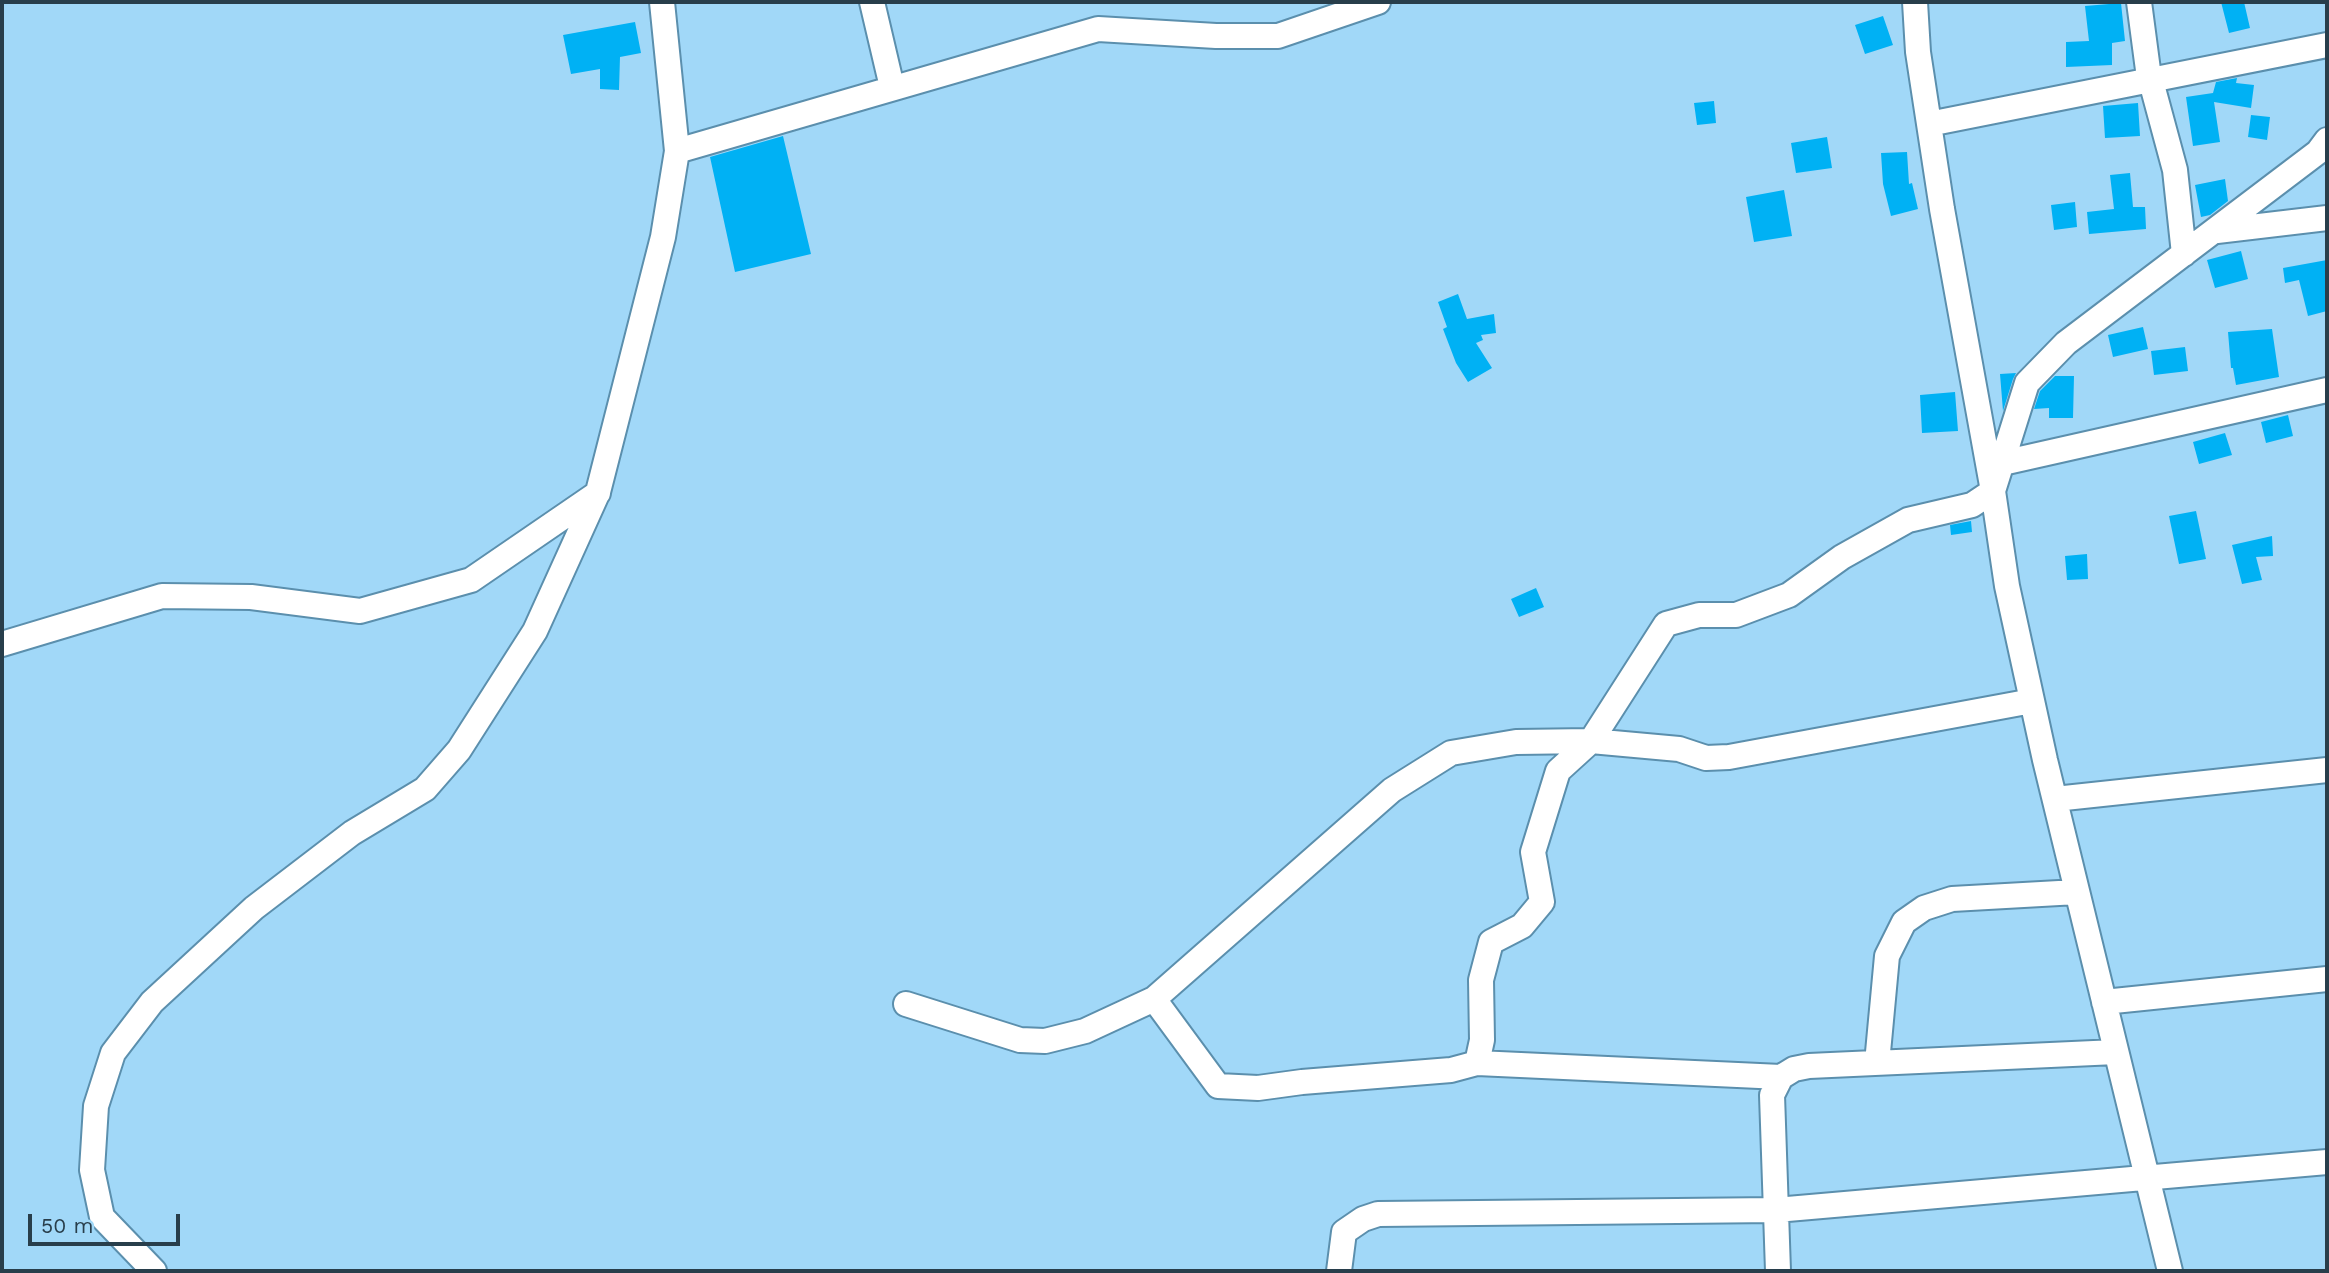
<!DOCTYPE html>
<html>
<head>
<meta charset="utf-8">
<style>
	body { margin:0 }
	#map { position:relative; width:2329px; height:1273px; overflow:hidden; background:#a1d8f8; font-family:"Work Sans",sans-serif }
	canvas { display:block }
	.frame { position:absolute; inset:0; border:4px solid #283e4b; pointer-events:none }
	.scale { position:absolute; left:28px; top:1214px; width:152px; height:32px; box-sizing:border-box; border:4px solid #283e4b; border-top:0; padding-left:9px; font-size:21px; line-height:24px; white-space:nowrap; color:#283e4b; -webkit-text-stroke:5px #a1d8f8; paint-order:stroke }
</style>
</head>
<body>
<div id="map">
<canvas width="2329" height="1273"></canvas>
<div class="frame"></div>
<div class="scale">50 m</div>
</div>
<script>
const ctx = document.querySelector('canvas').getContext('2d');
ctx.lineJoin = 'round';
function paint(path, color) { ctx.fillStyle = color; ctx.fill(path, 'evenodd'); }
const poly = rows => new Path2D(rows.map(r => 'M' + r).join(''));
function strokePath(path, color, width, dash) { ctx.strokeStyle = color; ctx.lineWidth = width; ctx.lineCap = dash ? 'butt' : 'round'; ctx.setLineDash(dash || []); ctx.stroke(path); }
paint(poly([
	[2221,2,2244,2,2250,28,2229,33],
	[2121,3,2125,41,2112,43,2112,65,2066,67,2066,42,2089,41,2085,6],
	[1883,16,1893,45,1865,54,1855,25],
	[635,22,641,53,620,57,619,90,600,89,600,69,571,74,563,35],
	[2237,78,2236,83,2254,85,2251,108,2214,102,2220,142,2193,146,2186,97,2213,93,2216,82],
	[1714,101,1716,123,1697,125,1694,103],
	[2138,103,2140,136,2105,138,2103,106],
	[2251,115,2270,117,2267,140,2248,137],
	[783,136,811,254,735,272,710,157],
	[1827,137,1832,168,1796,173,1791,143],
	[1907,152,1909,184,1912,183,1918,209,1891,216,1883,184,1881,153],
	[2130,173,2133,207,2145,207,2146,229,2089,234,2087,212,2114,209,2110,175],
	[2225,179,2228,201,2210,215,2201,217,2195,185],
	[1784,190,1792,236,1754,242,1746,197],
	[2075,202,2077,227,2054,230,2051,205],
	[2241,251,2248,279,2215,288,2207,260],
	[2327,260,2327,311,2308,316,2299,280,2285,283,2283,268],
	[1458,294,1467,319,1494,314,1496,333,1481,335,1483,340,1476,343,1492,368,1468,382,1456,363,1443,329,1447,327,1438,302],
	[2143,327,2148,349,2113,357,2108,335],
	[2272,329,2279,377,2236,385,2233,368,2231,368,2228,332],
	[2185,347,2188,371,2154,375,2151,351],
	[2016,373,2013,379,2003,411,2000,374],
	[2055,376,2074,376,2073,418,2049,418,2049,408,2034,409,2040,391],
	[1955,392,1958,431,1922,433,1920,395],
	[2288,415,2293,436,2266,443,2261,422],
	[2225,433,2232,455,2199,464,2193,442],
	[2196,511,2206,559,2179,564,2169,516],
	[1971,521,1972,532,1951,535,1950,525],
	[2272,536,2273,556,2256,557,2262,580,2242,584,2232,545],
	[2087,554,2088,579,2067,580,2065,556],
	[1536,588,1544,607,1519,617,1511,599]
]), '#00b1f4');
const street = poly([
	[872,2,892,87],
	[1915,2,1918,52,1942,209,1993,491,2007,586,2045,760,2170,1271],
	[2139,2,2148,70,2175,170,2184,254],
	[1929,124,2327,45],
	[677,151,1098,29,1216,36,1278,36,1378,2],
	[2217,231,2327,218],
	[1989,466,2327,390],
	[2,644,162,596,251,597,360,611,471,580,598,493],
	[2055,799,2327,770],
	[1154,999,1218,1086,1258,1088,1302,1082,1451,1070,1477,1063,1781,1077],
	[2104,1002,2327,979],
	[906,1004,1020,1040,1045,1041,1085,1031,1154,999,1392,790,1451,753,1516,742,1591,741,1666,624,1699,615,1736,615,1789,595,1842,557,1908,520,1972,505,1993,491,2027,383,2066,343,2318,152,2327,140],
	[1477,1063,1482,1040,1481,980,1491,942,1522,926,1542,902,1533,852,1558,771,1591,741,1679,749,1706,758,1729,757,2032,701],
	[1877,1063,1887,956,1904,922,1924,908,1952,899,2077,892],
	[154,1271,102,1217,92,1170,96,1106,113,1053,152,1002,254,908,352,833,425,789,459,750,535,631,598,492,663,237,677,151,662,2],
	[1339,1271,1344,1232,1363,1219,1378,1214,1776,1210,2327,1162],
	[1778,1271,1772,1095,1781,1077,1794,1069,1809,1066,2116,1052]
]);
strokePath(street, '#5b8fad', 28);
strokePath(street, '#fff', 24);
</script>
</body>
</html>
